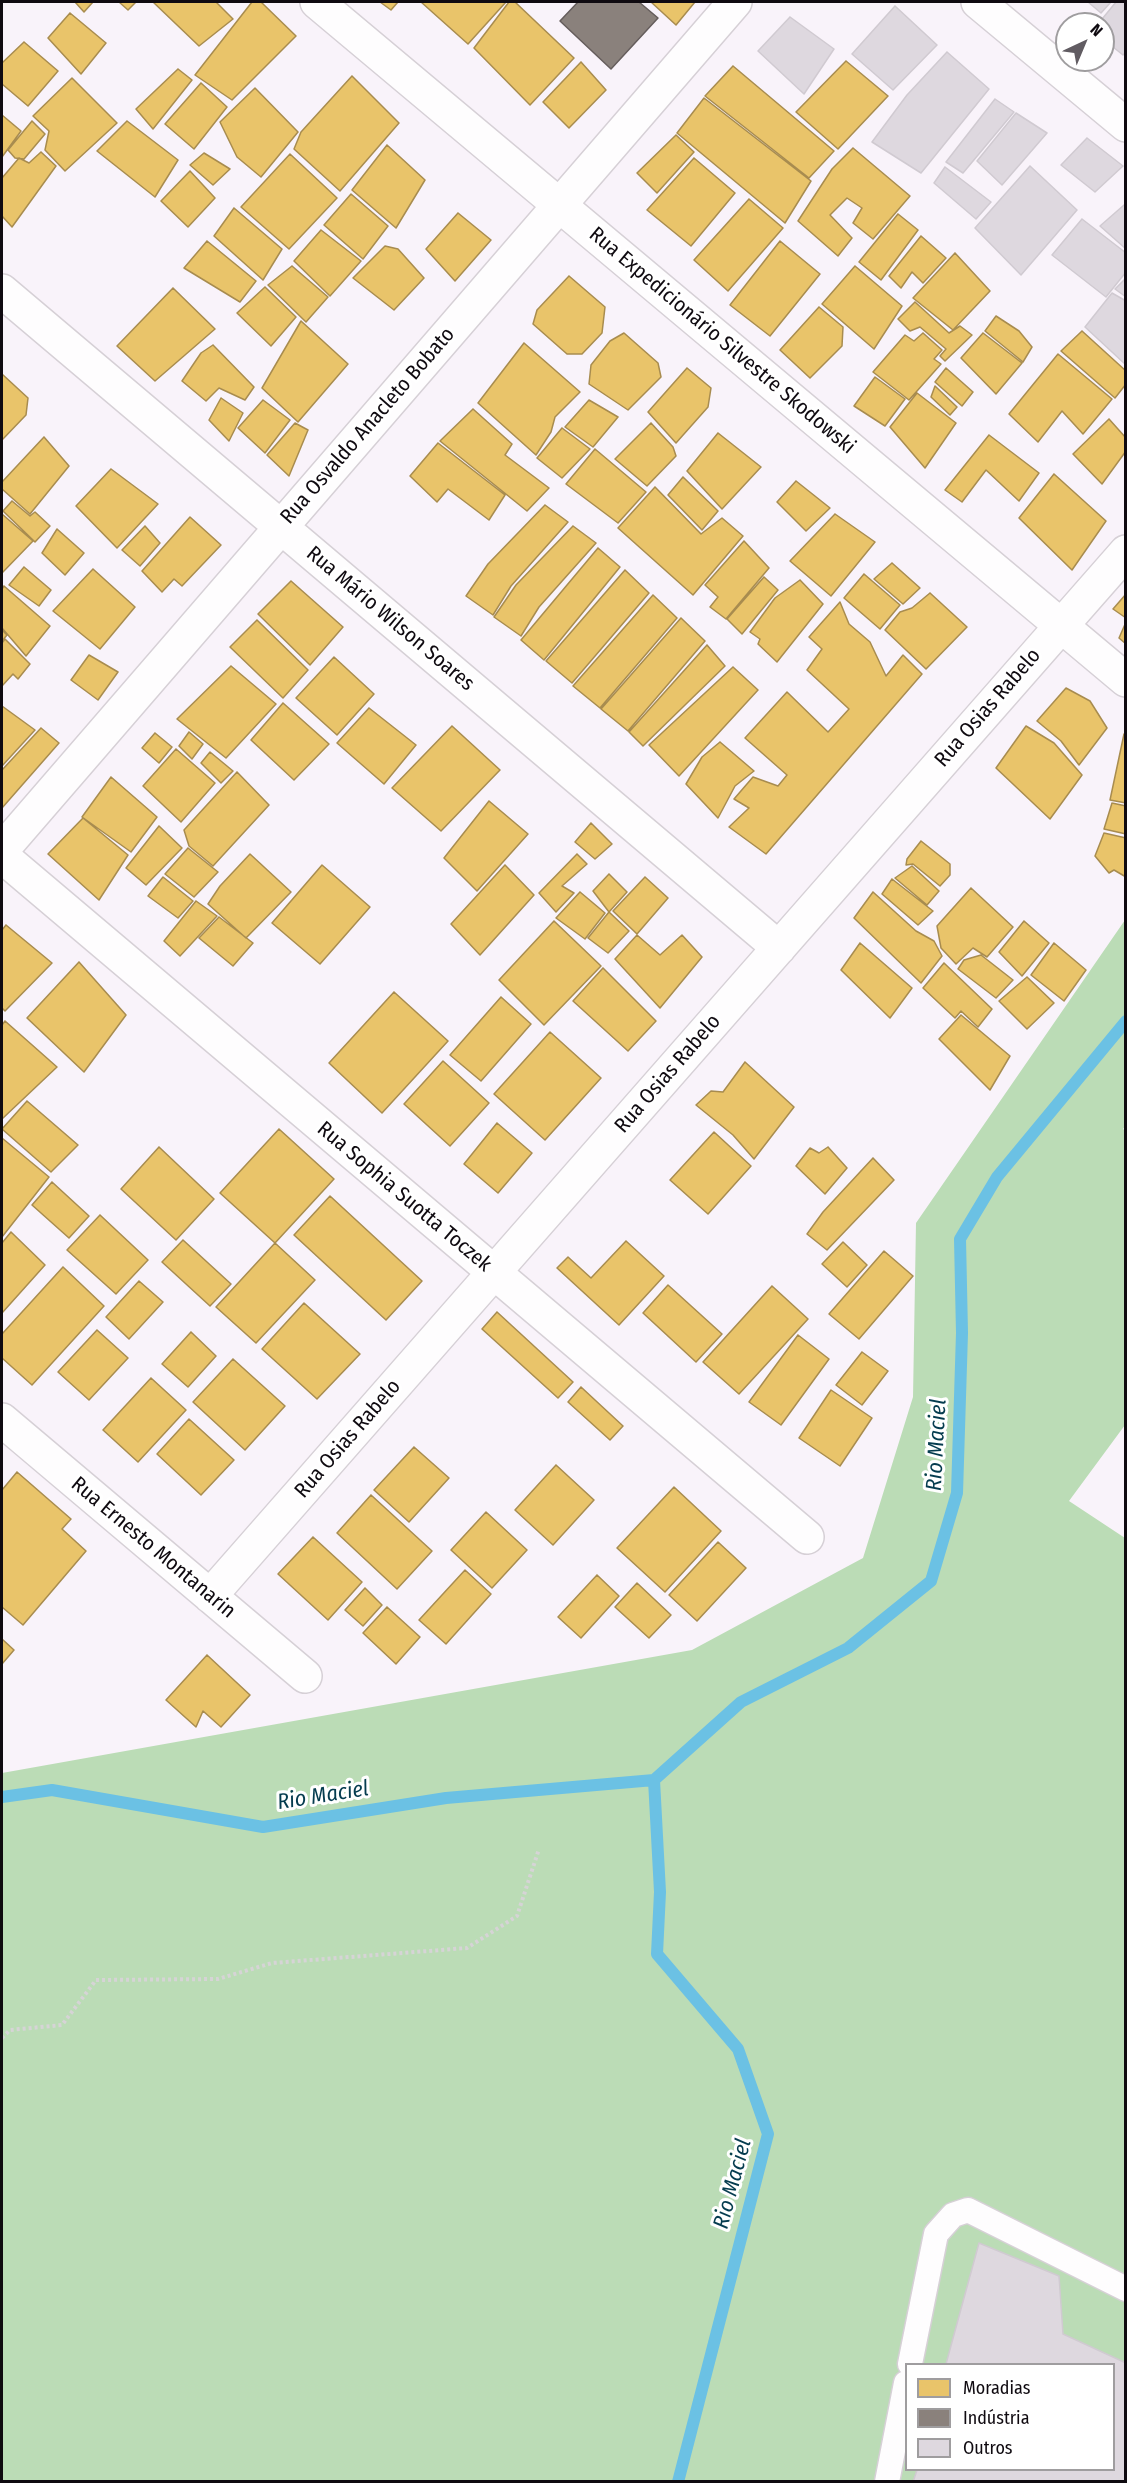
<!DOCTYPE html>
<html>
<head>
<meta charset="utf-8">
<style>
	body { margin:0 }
	#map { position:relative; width:1127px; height:2483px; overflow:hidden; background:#f9f3fa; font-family:"Fira Sans Condensed",sans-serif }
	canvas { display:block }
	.frame { position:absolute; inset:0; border:3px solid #0f0a10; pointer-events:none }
	.legend { position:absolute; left:905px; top:2363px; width:210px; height:108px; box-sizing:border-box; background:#fff; border:2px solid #9f9d9f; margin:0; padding:8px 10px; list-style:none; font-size:18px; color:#0f0a10 }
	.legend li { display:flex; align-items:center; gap:12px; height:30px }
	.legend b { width:30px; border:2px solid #9f9d9f }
	.north { position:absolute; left:1055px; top:12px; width:60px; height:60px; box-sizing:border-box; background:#fff; border:2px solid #9f9d9f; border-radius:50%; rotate:44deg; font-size:16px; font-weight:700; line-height:24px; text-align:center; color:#0f0a10 }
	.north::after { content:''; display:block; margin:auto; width:21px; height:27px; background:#615c62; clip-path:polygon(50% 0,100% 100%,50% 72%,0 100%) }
</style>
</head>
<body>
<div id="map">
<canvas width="1127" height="2483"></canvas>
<div class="frame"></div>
<ul class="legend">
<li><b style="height:16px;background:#e9c46a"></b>Moradias</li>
<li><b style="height:16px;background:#8a817c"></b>Indústria</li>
<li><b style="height:16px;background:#ded8df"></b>Outros</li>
</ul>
<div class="north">N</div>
</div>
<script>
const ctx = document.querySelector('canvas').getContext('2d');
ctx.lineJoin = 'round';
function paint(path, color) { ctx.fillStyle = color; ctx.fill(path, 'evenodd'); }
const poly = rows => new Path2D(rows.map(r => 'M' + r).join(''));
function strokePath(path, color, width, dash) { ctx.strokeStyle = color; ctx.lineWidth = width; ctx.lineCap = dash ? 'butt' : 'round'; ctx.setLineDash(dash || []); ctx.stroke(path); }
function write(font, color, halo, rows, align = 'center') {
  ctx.font = font + ' "Fira Sans Condensed",sans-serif'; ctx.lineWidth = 6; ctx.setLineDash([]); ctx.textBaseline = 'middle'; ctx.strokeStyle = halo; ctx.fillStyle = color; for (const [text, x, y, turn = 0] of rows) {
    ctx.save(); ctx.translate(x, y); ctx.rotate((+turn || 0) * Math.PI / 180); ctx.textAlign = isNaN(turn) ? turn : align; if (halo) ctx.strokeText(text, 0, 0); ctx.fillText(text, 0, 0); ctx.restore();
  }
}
paint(poly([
	[1125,920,1126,1125,1123,1129,1126,1131,1125,1425,1069,1501,1125,1538,1125,2481,2,2482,2,1773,692,1650,863,1558,913,1397,916,1223],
	[906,2364,1114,2364,1114,2470,906,2470]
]), '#bbdcb6');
const homes = poly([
	[75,2,93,2,84,12,75,2],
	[119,2,136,2,128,10,119,2],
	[153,2,216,2,233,19,199,46,153,2],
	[252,2,261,2,296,36,232,100,195,75,252,2],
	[380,2,398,2,391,10,380,2],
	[421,2,506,2,468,44,421,2],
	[509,2,515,2,574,58,530,105,474,48,509,2],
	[651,2,695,2,676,25,651,2],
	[70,13,106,43,81,74,48,38,70,13],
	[24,42,58,71,28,106,2,84,2,63,24,42],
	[846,61,888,96,838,149,796,112,846,61],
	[581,62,606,90,569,128,543,102,581,62],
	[733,66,834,151,809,178,705,96,733,66],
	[178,69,192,80,153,129,136,109,178,69],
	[352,76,399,123,340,191,294,149,301,132,352,76],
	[72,78,117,123,65,171,45,150,49,131,33,116,72,78],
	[201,83,227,107,194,149,165,124,201,83],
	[255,88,298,132,261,177,237,157,220,122,255,88],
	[704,98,811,181,785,223,677,133,704,98],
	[2,115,21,131,2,157,2,115],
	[32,121,45,134,24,159,15,158,8,150,32,121],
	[127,121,178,160,155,197,97,151,127,121],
	[676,135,694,152,657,193,637,173,676,135],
	[387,145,425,180,396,228,352,190,387,145],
	[853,148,910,196,873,239,853,223,862,208,847,198,830,215,852,238,838,256,798,221,832,169,853,148],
	[41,152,56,166,12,227,2,216,2,178,19,158,29,163,41,152],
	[204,153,230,169,213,185,190,165,204,153],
	[290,154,337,198,289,249,241,207,290,154],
	[694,158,735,193,691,246,647,210,694,158],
	[190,171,215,198,188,227,161,201,190,171],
	[351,194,388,226,363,259,324,225,351,194],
	[749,199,783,228,728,291,694,260,749,199],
	[234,208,282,249,263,280,214,236,234,208],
	[458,213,491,240,455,281,426,249,458,213],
	[898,214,918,230,881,280,859,262,898,214],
	[321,230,361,261,330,296,294,261,321,230],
	[921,236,946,258,923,283,912,272,901,288,889,276,921,236],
	[207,241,256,281,240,302,184,268,207,241],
	[780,241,820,274,770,336,730,305,780,241],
	[385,246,398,249,424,278,394,310,353,278,385,246],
	[955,253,990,291,953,330,913,298,955,253],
	[292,266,328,297,306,322,268,285,292,266],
	[855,266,902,306,874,349,822,304,855,266],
	[569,276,605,307,602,333,582,354,567,354,533,324,537,310,569,276],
	[265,287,296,317,271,346,237,313,265,287],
	[173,288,215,329,155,381,117,346,173,288],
	[915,302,949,333,960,326,972,335,945,361,940,356,946,349,920,327,910,331,898,319,915,302],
	[819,307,843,327,842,346,810,378,780,350,819,307],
	[996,316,1019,331,1032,347,1023,362,985,331,996,316],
	[301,321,348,364,298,422,262,388,301,321],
	[1082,331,1126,371,1126,384,1115,398,1061,351,1082,331],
	[624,333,658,363,661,377,628,410,589,384,591,365,610,341,624,333],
	[923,333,942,350,934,359,941,364,909,400,873,372,905,335,914,341,923,333],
	[983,333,1022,363,996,394,961,358,983,333],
	[524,343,580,392,555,417,551,432,536,455,478,403,524,343],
	[213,345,254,387,245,400,219,388,206,401,182,381,201,353,213,345],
	[1058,354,1112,399,1083,434,1062,411,1038,442,1009,414,1058,354],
	[687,368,711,388,708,407,676,443,648,412,687,368],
	[946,368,973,392,962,406,935,382,946,368],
	[2,374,28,398,26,415,2,440,2,374],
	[875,377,905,399,885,426,854,406,875,377],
	[935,386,957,407,950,415,931,397,935,386],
	[917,393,956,423,925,468,890,427,917,393],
	[221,398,243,413,229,441,209,420,221,398],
	[263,400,290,420,265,453,238,428,263,400],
	[589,400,618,417,593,447,565,427,589,400],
	[473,409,512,444,505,455,549,488,527,511,440,441,473,409],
	[1109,419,1126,438,1126,451,1102,484,1073,454,1109,419],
	[295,423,308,430,289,476,267,455,295,423],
	[651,423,673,447,676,456,647,486,615,459,651,423],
	[562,428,590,449,562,478,537,458,562,428],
	[718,433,761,467,722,509,687,471,718,433],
	[989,435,1039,473,1019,501,986,470,962,502,945,490,989,435],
	[44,437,69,466,30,514,2,489,2,482,44,437],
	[438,443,505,495,489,520,448,489,437,502,410,476,438,443],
	[595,449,646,492,618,523,566,484,595,449],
	[111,469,158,504,117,548,76,506,111,469],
	[1054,474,1106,521,1072,570,1019,518,1054,474],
	[683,477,718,511,702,530,668,495,683,477],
	[796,481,830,508,806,531,777,502,796,481],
	[655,487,701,534,722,518,743,536,693,595,618,528,655,487],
	[12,501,30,516,35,512,50,526,35,542,3,511,12,501],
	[545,505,568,522,511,586,493,615,466,596,488,564,545,505],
	[2,514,33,541,2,573,2,514],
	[835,514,875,542,831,596,790,561,835,514],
	[190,517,221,545,182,586,174,579,162,592,142,571,190,517],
	[145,526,160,543,140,566,122,550,145,526],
	[573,526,596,543,539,607,521,636,494,617,516,585,573,526],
	[57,529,84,553,65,575,42,553,57,529],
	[744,541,769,568,726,619,710,607,718,597,705,585,744,541],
	[598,548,620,567,544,660,521,640,598,548],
	[892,563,920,588,903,604,874,579,892,563],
	[24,567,51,590,39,606,9,585,24,567],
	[93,569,135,607,100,649,53,611,93,569],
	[625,570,649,593,572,683,546,661,625,570],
	[864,574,900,605,880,629,844,598,864,574],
	[764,577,778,590,742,634,727,619,764,577],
	[800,580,823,604,777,662,758,644,760,639,750,632,775,598,800,580],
	[291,581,343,627,310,665,258,614,291,581],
	[4,586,50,626,26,656,2,628,2,589,4,586],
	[930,593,967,627,926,669,885,630,900,612,912,608,930,593],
	[1126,594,1126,618,1113,609,1126,594],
	[653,595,677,618,600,708,573,686,653,595],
	[840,602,849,624,870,642,886,676,903,655,922,674,766,854,729,827,749,808,734,799,753,777,778,786,787,775,745,738,787,692,828,732,849,709,807,670,822,649,809,637,840,602],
	[681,618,705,641,628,731,601,709,681,618],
	[257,620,308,670,283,698,230,647,257,620],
	[1126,622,1126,644,1119,638,1126,622],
	[2,630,7,635,2,641,2,630],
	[5,639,30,664,18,679,13,674,2,686,2,643,5,639],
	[707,645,725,666,643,746,629,732,707,645],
	[89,655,118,672,98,700,71,680,89,655],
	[334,657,374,694,337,735,296,698,334,657],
	[231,666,276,704,226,758,177,719,231,666],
	[733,667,758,690,679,776,649,745,733,667],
	[1066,688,1090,701,1107,728,1079,765,1061,741,1037,721,1066,688],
	[283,703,329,744,294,780,251,740,283,703],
	[2,706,35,730,2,766,2,706],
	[369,708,416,745,384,784,337,743,369,708],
	[452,726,500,770,441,831,392,788,452,726],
	[1026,726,1054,743,1082,775,1050,819,996,768,1026,726],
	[41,728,59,743,2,808,2,770,41,728],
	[189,732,203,744,192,759,179,746,189,732],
	[155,733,172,747,159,763,142,748,155,733],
	[1124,734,1126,735,1126,803,1110,800,1124,734],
	[720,742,754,771,735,786,718,818,686,784,702,757,720,742],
	[176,749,215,783,181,822,143,786,176,749],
	[210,752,233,771,221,783,201,763,210,752],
	[237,772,269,805,213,866,189,846,184,830,237,772],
	[111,777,157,817,131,852,82,817,111,777],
	[489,801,528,834,477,891,444,858,489,801],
	[1112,803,1126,806,1126,834,1104,829,1112,803],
	[83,818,128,855,99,900,48,854,83,818],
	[591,823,612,844,595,859,575,842,591,823],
	[159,826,182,848,146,885,126,868,159,826],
	[1104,833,1126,838,1126,877,1114,870,1109,873,1095,856,1104,833],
	[921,841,950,864,950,875,940,886,913,864,906,865,907,859,921,841],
	[188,848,218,872,194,897,165,874,188,848],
	[250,854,291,892,246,938,208,904,220,886,250,854],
	[577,854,587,864,562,886,574,893,556,912,539,893,577,854],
	[322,865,370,907,320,964,272,923,322,865],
	[505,865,534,895,480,955,451,924,505,865],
	[912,866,939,891,927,905,895,878,912,866],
	[609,874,627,892,609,912,593,891,609,874],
	[163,877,193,901,178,918,148,896,163,877],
	[645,877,668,898,637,934,613,911,645,877],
	[892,879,933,911,918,925,882,894,892,879],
	[971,888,1013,927,987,957,973,948,956,964,941,948,937,926,971,888],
	[580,892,605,913,585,939,556,918,580,892],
	[873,892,916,931,934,941,942,956,921,983,854,918,873,892],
	[196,901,217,916,180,956,164,941,196,901],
	[609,912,629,931,608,953,588,938,609,912],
	[219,917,253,943,233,966,199,938,219,917],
	[554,921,601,966,544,1025,499,980,554,921],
	[1024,921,1049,943,1022,976,999,952,1024,921],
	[6,925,52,963,5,1011,2,1008,2,930,6,925],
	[637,935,660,955,682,935,702,957,660,1008,615,959,637,935],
	[860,943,912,988,890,1018,841,970,860,943],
	[1054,943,1086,970,1064,1001,1031,975,1054,943],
	[981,955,1013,980,996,998,958,969,964,960,981,955],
	[79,962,126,1015,84,1072,27,1018,79,962],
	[944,963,992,1009,978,1027,961,1011,955,1018,923,988,944,963],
	[603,968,656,1021,628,1051,573,1001,603,968],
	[1027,977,1054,1003,1027,1029,999,1001,1027,977],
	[394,992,448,1041,382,1113,329,1063,394,992],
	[501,997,531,1024,481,1081,450,1055,501,997],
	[961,1015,1010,1056,990,1090,939,1039,961,1015],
	[5,1021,57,1067,2,1119,2,1025,5,1021],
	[550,1032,601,1078,545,1140,494,1094,550,1032],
	[443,1061,489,1103,450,1146,404,1104,443,1061],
	[745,1062,794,1107,754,1159,733,1135,696,1105,711,1091,723,1092,745,1062],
	[27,1101,78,1145,51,1172,2,1129,27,1101],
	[497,1123,532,1153,498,1193,464,1164,497,1123],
	[279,1129,334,1179,275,1243,220,1193,279,1129],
	[714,1132,751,1166,708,1214,670,1180,714,1132],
	[2,1138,49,1177,2,1237,2,1138],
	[159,1147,214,1199,176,1240,121,1189,159,1147],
	[828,1147,847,1168,825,1194,796,1166,810,1148,819,1153,828,1147],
	[873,1158,894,1180,827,1250,807,1234,823,1212,873,1158],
	[52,1182,89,1216,69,1238,32,1205,52,1182],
	[330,1196,422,1281,386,1320,294,1235,330,1196],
	[100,1215,148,1260,116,1294,67,1250,100,1215],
	[11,1232,45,1265,2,1313,2,1243,11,1232],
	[183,1240,231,1284,210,1306,162,1262,183,1240],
	[626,1241,664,1276,619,1325,557,1268,568,1257,591,1278,626,1241],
	[843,1242,867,1265,847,1287,822,1264,843,1242],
	[275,1243,315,1280,256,1343,216,1307,275,1243],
	[884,1251,913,1276,859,1339,829,1314,884,1251],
	[63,1267,104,1306,32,1385,2,1358,2,1334,63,1267],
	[139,1281,163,1302,129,1339,106,1317,139,1281],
	[668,1285,722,1334,696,1362,643,1313,668,1285],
	[772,1286,808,1319,739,1394,703,1362,772,1286],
	[304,1303,360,1354,317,1399,262,1349,304,1303],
	[497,1312,573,1382,558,1398,482,1329,497,1312],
	[97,1330,128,1358,89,1400,58,1372,97,1330],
	[191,1332,216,1356,188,1387,162,1364,191,1332],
	[798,1335,829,1359,781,1425,749,1402,798,1335],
	[862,1352,888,1371,862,1405,836,1385,862,1352],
	[233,1359,285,1406,245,1450,193,1402,233,1359],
	[151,1378,186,1410,138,1462,103,1430,151,1378],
	[581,1387,623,1426,610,1440,568,1402,581,1387],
	[831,1390,872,1418,840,1466,799,1438,831,1390],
	[189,1419,234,1460,201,1495,157,1454,189,1419],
	[414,1447,449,1478,409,1522,374,1490,414,1447],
	[556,1465,594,1500,553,1545,515,1510,556,1465],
	[17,1472,71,1519,62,1529,86,1551,23,1625,2,1607,2,1490,17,1472],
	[674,1487,721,1531,665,1592,617,1548,674,1487],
	[371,1495,432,1551,397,1589,337,1533,371,1495],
	[486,1512,527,1550,492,1588,451,1550,486,1512],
	[313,1537,362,1582,328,1620,278,1574,313,1537],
	[718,1542,746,1568,697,1621,669,1595,718,1542],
	[465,1570,491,1594,446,1644,419,1620,465,1570],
	[597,1575,619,1596,581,1638,558,1617,597,1575],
	[637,1583,671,1615,649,1638,615,1607,637,1583],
	[365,1588,382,1605,363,1626,345,1610,365,1588],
	[387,1607,420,1637,396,1664,363,1633,387,1607],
	[2,1639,14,1650,2,1664,2,1639],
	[207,1655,250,1695,221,1727,203,1711,196,1727,166,1700,207,1655]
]);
paint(homes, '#e9c46a');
strokePath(homes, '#a88c4f', 1.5);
const industry = poly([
	[578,2,639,2,658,18,611,69,560,21,578,2]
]);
paint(industry, '#8a817c');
strokePath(industry, '#655d5c', 1.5);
strokePath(poly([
	[654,1780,660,1892,657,1954,738,2049,768,2134,678,2482],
	[2,1797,52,1790,263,1827,446,1798,654,1780,741,1702,848,1648,931,1581,957,1493,962,1333,960,1239,997,1177,1126,1021]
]), '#6bc1e4', 12);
const building = poly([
	[1088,2,1111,2,1101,13,1088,2],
	[1116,2,1126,2,1126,52,1123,55,1103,39,1103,24,1098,24,1116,2],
	[895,6,937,45,893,90,852,54,895,6],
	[790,17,834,49,804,94,758,51,790,17],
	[947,52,989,89,921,173,872,142,907,95,947,52],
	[995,99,1014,112,963,173,946,162,995,99],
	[1016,113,1047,133,1002,185,977,161,1016,113],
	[1087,138,1123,166,1095,192,1061,165,1087,138],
	[1030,166,1077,210,1021,275,975,228,1030,166],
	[945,167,991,202,976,219,934,183,945,167],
	[1124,205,1126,206,1126,249,1100,226,1124,205],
	[1082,219,1126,253,1126,272,1106,297,1052,255,1082,219],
	[1126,278,1126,297,1115,289,1126,278],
	[1112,293,1126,301,1126,365,1085,327,1112,293],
	[979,2243,1059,2276,1063,2334,1126,2363,1126,2482,913,2482,917,2470,1114,2470,1114,2364,946,2364,979,2243]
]);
paint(building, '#ded8df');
strokePath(building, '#d0cad1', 1.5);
const service = poly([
	[910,2364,936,2234,953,2215,968,2210,1126,2289],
	[887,2482,906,2383]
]);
const minor = poly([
	[317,2,1126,680],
	[978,2,1126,125],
	[2,291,779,948],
	[2,850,735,2],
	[2,856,807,1537],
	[2,1420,305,1676],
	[210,1596,1126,552]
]);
strokePath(service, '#d6d0d6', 27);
strokePath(minor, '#d6d0d6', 36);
strokePath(poly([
	[2,2038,10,2030,62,2025,96,1980,218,1979,272,1963,467,1948,517,1916,539,1849]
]), '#d6d4d6', 4, [3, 3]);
strokePath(service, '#fefdfe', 24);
strokePath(minor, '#fefdfe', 33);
write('21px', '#0f0a10', '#fff', [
	["Rua Expedicionário Silvestre Skodowski",722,341,40],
	["Rua Osvaldo Anacleto Bobato",368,426,-49],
	["Rua Mário Wilson Soares",390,619,40],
	["Rua Osias Rabelo",988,708,-49],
	["Rua Osias Rabelo",668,1074,-49],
	["Rua Sophia Suotta Toczek",404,1197,40],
	["Rua Osias Rabelo",348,1439,-49],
	["Rua Ernesto Montanarin",153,1548,40]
]);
write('italic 22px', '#053c4f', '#fff', [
	["Rio Maciel",937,1445,-87],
	["Rio Maciel",323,1796,-9],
	["Rio Maciel",733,2184,-75]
]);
</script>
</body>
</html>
